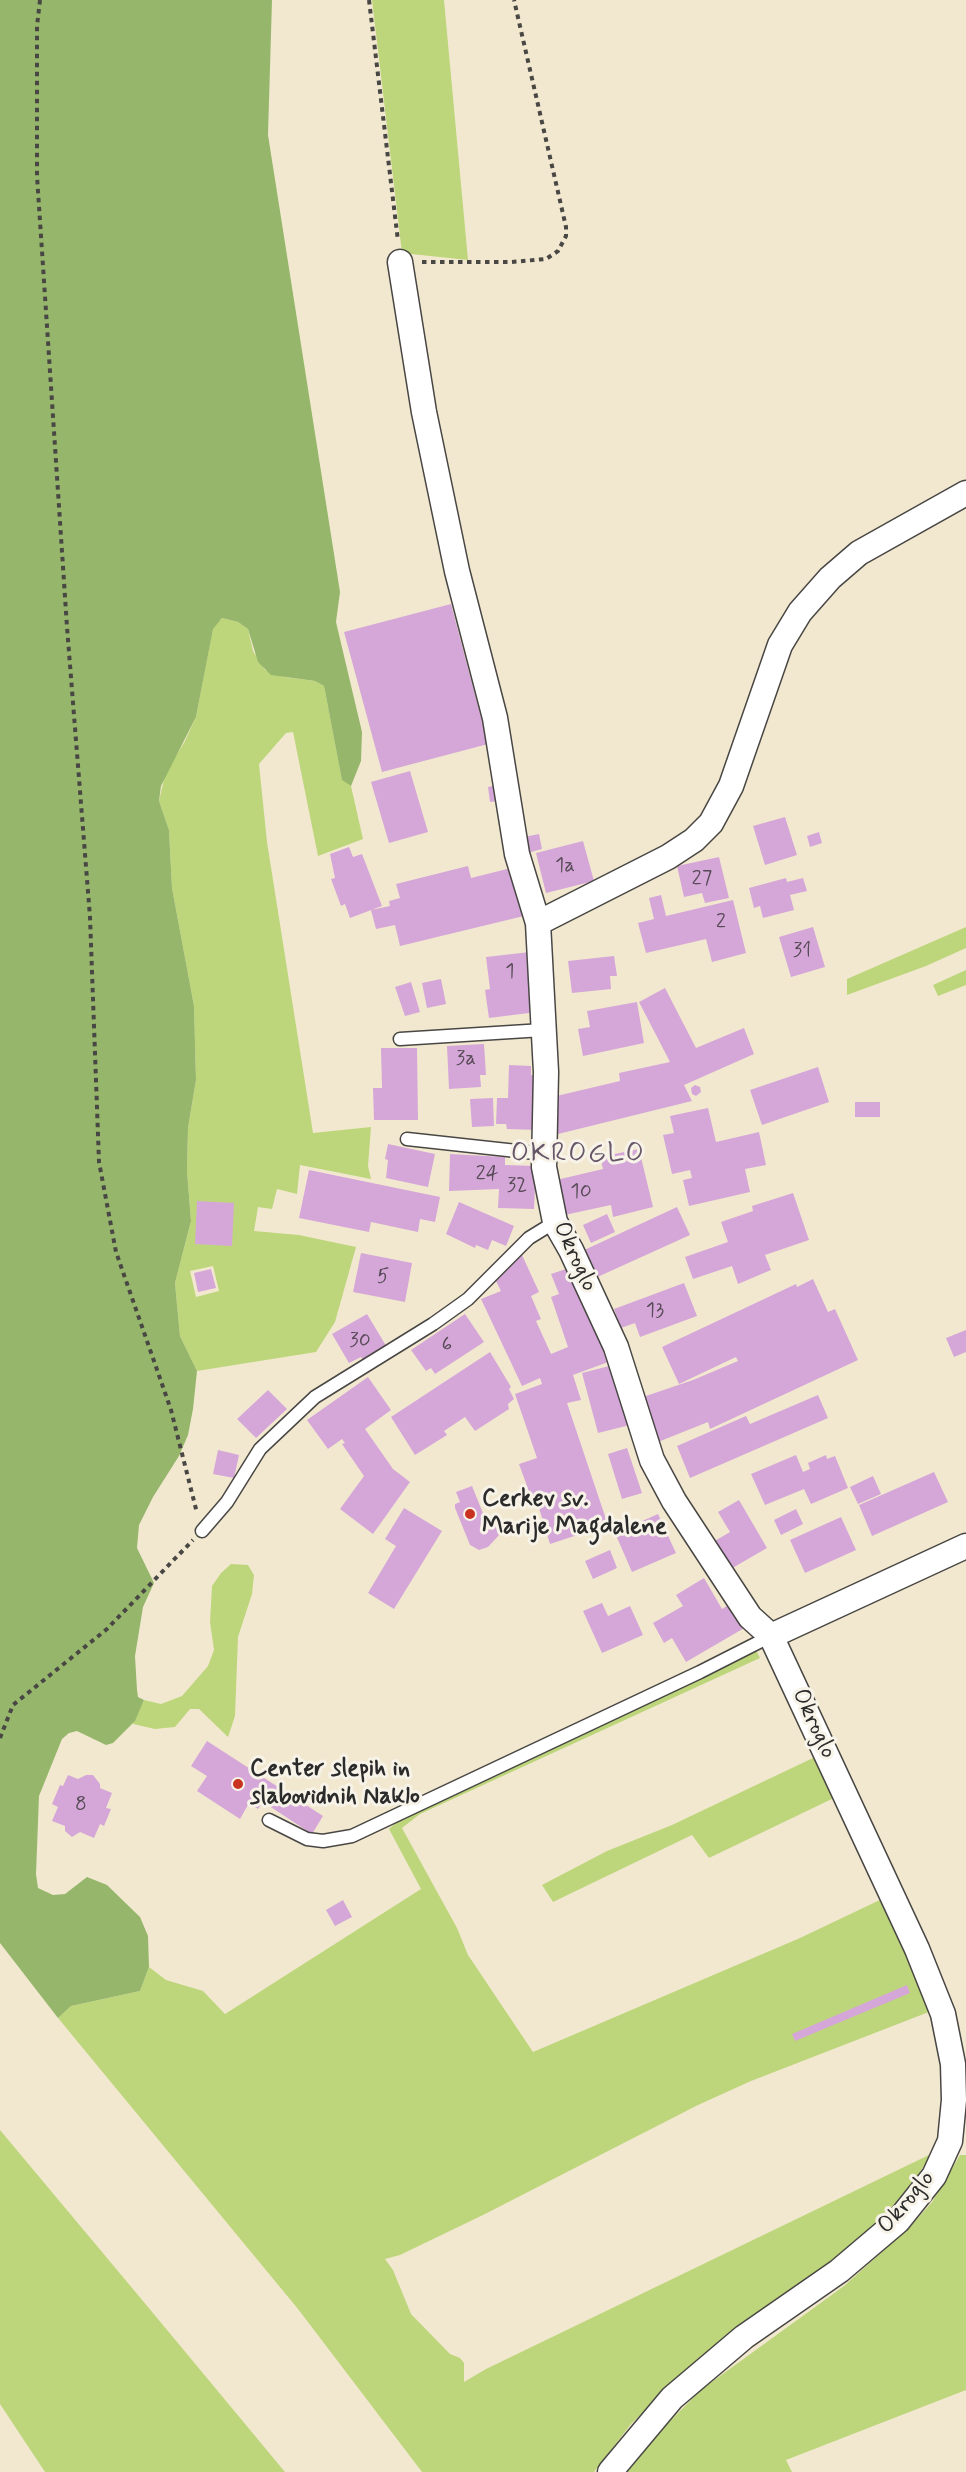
<!DOCTYPE html>
<html>
<head>
<meta charset="utf-8">
<style>
	body { margin:0 }
	canvas { display:block; background:#f2e8d0 }
</style>
</head>
<body>
<canvas width="966" height="2472"></canvas>
<script>
const ctx = document.querySelector('canvas').getContext('2d');
ctx.lineJoin = 'round';
function paint(path, color) { ctx.fillStyle = color; ctx.fill(path, 'evenodd'); }
const poly = rows => new Path2D(rows.map(r => 'M' + r).join(''));
function strokePath(path, color, width, dash) { ctx.strokeStyle = color; ctx.lineWidth = width; ctx.lineCap = dash ? 'butt' : 'round'; ctx.setLineDash(dash || []); ctx.stroke(path); }
function write(font, color, halo, rows, align = 'center') {
  ctx.font = font + ' Mynerve,sans-serif'; ctx.lineWidth = 6; ctx.setLineDash([]); ctx.textBaseline = 'middle'; ctx.strokeStyle = halo; ctx.fillStyle = color; for (const [text, x, y, turn = 0] of rows) {
    ctx.save(); ctx.translate(x, y); ctx.rotate((+turn || 0) * Math.PI / 180); ctx.textAlign = isNaN(turn) ? turn : align; if (halo) ctx.strokeText(text, 0, 0); ctx.fillText(text, 0, 0); ctx.restore();
  }
}
paint(poly([
	[372,0,444,0,468,260,402,253],
	[222,618,238,622,248,629,253,651,265,670,284,677,315,681,324,686,342,779,351,786,363,839,318,856,293,732,286,733,259,764,267,842,313,1133,371,1127,368,1166,371,1179,300,1165,297,1194,277,1189,272,1209,258,1207,254,1231,299,1235,356,1247,335,1322,316,1352,197,1371,180,1336,175,1283,191,1221,187,1171,188,1128,196,1080,194,1006,172,888,169,830,159,801,166,771,184,743,196,717,213,628],
	[213,1266,219,1291,196,1297,190,1271],
	[966,927,966,948,926,966,847,995,847,979],
	[966,970,966,985,938,996,933,985],
	[231,1564,248,1565,254,1575,252,1594,238,1637,235,1716,228,1737,199,1709,190,1709,175,1727,155,1729,133,1724,144,1700,161,1704,182,1696,208,1666,214,1650,210,1622,212,1586,221,1573],
	[755,1648,760,1658,420,1814,402,1828,457,1928,468,1955,533,2052,800,1938,884,1898,934,2010,751,2081,698,2105,483,2215,400,2255,385,2259,393,2270,411,2314,450,2354,460,2358,464,2363,464,2382,486,2369,931,2154,906,2195,874,2231,701,2356,631,2424,594,2472,422,2472,298,2309,58,2018,71,2006,140,1991,149,1967,166,1980,203,1991,225,2014,421,1889,389,1829,403,1816],
	[815,1757,836,1797,709,1858,692,1835,553,1902,542,1885,607,1851,672,1825],
	[0,2130,143,2301,285,2472,45,2472,0,2404],
	[960,2155,966,2155,966,2390,786,2460,792,2472,623,2472,643,2448,702,2389,844,2286,911,2226,932,2202]
]), '#bed67b');
paint(poly([
	[0,0,272,0,268,135,340,592,336,622,362,732,361,761,351,786,342,780,324,686,315,681,271,675,258,662,248,629,238,622,222,618,213,629,196,717,161,786,159,801,169,830,172,888,194,1006,196,1080,188,1128,187,1171,191,1221,175,1283,180,1336,197,1371,193,1409,188,1435,179,1456,153,1497,139,1525,137,1548,154,1583,143,1607,135,1656,137,1690,138,1697,144,1700,135,1721,113,1743,106,1745,77,1731,69,1733,62,1739,39,1796,36,1874,38,1888,53,1895,65,1894,87,1877,107,1885,140,1917,148,1936,149,1967,140,1991,71,2006,58,2018,0,1943]
]), '#96b76b');
paint(poly([
	[451,604,488,744,382,772,344,632],
	[410,771,428,832,389,843,371,782],
	[497,785,499,801,490,802,488,787],
	[785,817,797,855,765,865,753,826],
	[819,832,822,843,810,847,807,836],
	[539,834,542,849,527,853,524,837],
	[583,841,594,881,546,893,536,853],
	[349,847,353,857,362,854,382,906,350,918,345,904,341,906,331,879,335,878,330,854],
	[719,857,729,898,705,903,702,893,684,897,677,866],
	[468,866,471,878,515,867,528,915,400,946,395,925,376,929,371,910,390,906,389,901,400,898,396,884],
	[786,878,787,882,803,878,807,891,790,895,794,910,763,918,760,906,754,908,749,888],
	[661,895,666,916,733,900,746,953,712,962,706,939,646,953,638,923,654,919,649,898],
	[813,927,825,967,791,977,779,937],
	[530,952,537,1012,489,1018,485,990,490,989,486,957],
	[614,956,617,976,610,976,611,989,572,993,568,961],
	[441,979,446,1004,427,1008,422,983],
	[411,982,420,1012,405,1016,395,987],
	[665,988,696,1048,744,1028,754,1054,684,1085,692,1101,554,1135,548,1098,620,1081,619,1073,670,1062,639,1002],
	[637,1002,644,1043,583,1056,578,1029,590,1027,587,1011],
	[484,1044,486,1075,480,1075,481,1087,449,1089,447,1046],
	[381,1048,417,1048,418,1120,374,1120,373,1088,382,1088],
	[509,1065,531,1066,531,1075,540,1075,538,1130,507,1129,506,1124,496,1124,497,1098,508,1098],
	[818,1067,829,1102,762,1125,750,1090],
	[695,1085,700,1087,701,1092,696,1096,692,1094,691,1088],
	[493,1098,494,1126,472,1127,470,1099],
	[855,1102,880,1102,880,1117,855,1117],
	[708,1108,716,1142,759,1132,766,1165,745,1169,750,1192,689,1206,683,1180,692,1178,690,1170,672,1174,663,1135,674,1133,670,1116],
	[388,1144,435,1154,428,1187,386,1178,388,1160,385,1159],
	[639,1149,653,1207,613,1217,611,1205,560,1216,552,1181,603,1169,600,1157],
	[450,1154,505,1157,505,1165,536,1166,534,1209,498,1208,499,1189,449,1191],
	[309,1170,440,1197,435,1222,420,1219,418,1232,371,1222,369,1232,299,1218],
	[793,1193,809,1240,765,1255,771,1270,738,1284,732,1266,693,1279,685,1257,728,1242,721,1222,753,1211,752,1206],
	[197,1201,234,1203,232,1246,195,1244],
	[459,1202,514,1226,506,1246,492,1240,488,1250,476,1245,475,1248,446,1234],
	[677,1207,690,1235,593,1279,580,1252],
	[607,1214,615,1232,591,1243,583,1225],
	[361,1253,412,1263,405,1302,353,1292],
	[522,1255,539,1292,531,1296,541,1319,536,1321,551,1354,568,1347,551,1297,559,1294,551,1274,569,1268,611,1361,573,1375,581,1400,567,1403,608,1525,550,1544,535,1495,531,1497,519,1464,537,1458,515,1394,542,1384,540,1378,522,1386,481,1299,501,1291,496,1281],
	[211,1269,216,1288,198,1292,194,1273],
	[813,1279,828,1312,835,1309,858,1360,710,1429,708,1422,658,1442,643,1397,693,1380,738,1361,736,1357,679,1384,662,1347,796,1284,797,1287],
	[684,1283,697,1316,640,1337,635,1323,621,1328,614,1309],
	[367,1314,388,1349,365,1363,361,1357,349,1363,332,1334],
	[465,1314,484,1342,435,1374,431,1368,426,1371,411,1350],
	[966,1330,966,1352,954,1357,946,1338],
	[490,1352,511,1387,509,1389,514,1399,508,1404,509,1409,475,1431,465,1417,444,1431,447,1435,415,1455,391,1417],
	[613,1365,630,1425,598,1433,582,1373],
	[368,1377,391,1410,365,1429,393,1469,410,1482,373,1534,340,1509,364,1476,342,1444,345,1443,342,1439,328,1449,307,1420],
	[268,1390,287,1409,256,1438,237,1419],
	[818,1395,828,1418,690,1478,677,1446,746,1416,750,1424],
	[627,1448,642,1493,622,1499,608,1454],
	[218,1450,239,1455,234,1478,213,1474],
	[796,1455,803,1472,810,1469,808,1463,826,1455,827,1459,835,1456,848,1488,811,1504,804,1489,765,1505,751,1474],
	[934,1472,948,1502,872,1536,859,1505],
	[873,1476,881,1494,858,1504,850,1487],
	[472,1486,487,1523,496,1521,502,1532,488,1547,479,1550,470,1545,455,1508,455,1504,460,1502,456,1492],
	[739,1500,767,1548,729,1570,713,1542,730,1532,718,1512],
	[404,1508,442,1531,394,1609,368,1593,396,1546,385,1539],
	[796,1509,803,1524,781,1535,774,1520],
	[658,1514,676,1553,632,1572,615,1533],
	[841,1517,856,1550,805,1573,790,1540],
	[610,1550,617,1568,593,1579,585,1561],
	[704,1578,722,1609,732,1603,746,1627,686,1662,672,1638,664,1643,653,1623,683,1606,676,1595],
	[602,1603,608,1616,630,1606,643,1635,602,1653,583,1611],
	[207,1741,323,1816,312,1834,263,1802,258,1809,249,1803,240,1819,197,1791,207,1776,191,1766],
	[68,1775,78,1779,86,1775,93,1775,100,1784,100,1788,112,1793,106,1808,111,1809,104,1826,100,1824,94,1838,80,1832,72,1837,65,1831,65,1826,52,1821,58,1807,52,1804,60,1785,63,1786],
	[343,1900,352,1917,335,1926,326,1910],
	[907,1985,910,1993,795,2041,792,2034]
]), '#d5a7d8');
const lane = poly([
	[400,1039,543,1030],
	[407,1139,544,1154],
	[202,1531,227,1502,260,1449,315,1397,433,1324,468,1299,529,1238,555,1222],
	[269,1820,307,1839,323,1841,352,1836,700,1672,771,1636]
]);
const street = poly([
	[400,262,424,412,457,571,495,718,517,854,538,923],
	[771,1636,750,1617,674,1501,652,1460,616,1347,571,1250,555,1222,544,1167,546,1072,538,923,668,857,694,840,711,823,731,786,780,645,800,612,830,578,859,553,966,493],
	[610,2472,672,2398,744,2337,839,2271,898,2221,934,2176,950,2141,954,2100,953,2064,943,2014,917,1949,771,1636,966,1546]
]);
strokePath(lane, '#494744', 15);
strokePath(street, '#494744', 27);
strokePath(poly([
	[40,0,37,26,37,176,67,627,90,917,99,1162,116,1252,171,1410,197,1513],
	[369,0,398,241],
	[422,262,511,262,546,259,558,251,566,236,566,227,514,0],
	[0,1738,13,1705,107,1629,193,1540]
]), '#494744', 4, [4.5, 4.5]);
strokePath(lane, '#fff', 12);
strokePath(street, '#fff', 24);
for (const [x, y, r, color] of [
	[470,1514,6,"#c8321e"],
	[238,1784,6,"#c8321e"]
]) { const dot = new Path2D(); dot.arc(x, y, r, 0, 2 * Math.PI); ctx.fillStyle = color; ctx.fill(dot); strokePath(dot, '#f7f3e8', 2); }
write('21px', '#564a56', null, [
	["1a",565,867],
	["27",702,880],
	["2",721,923],
	["31",802,952],
	["1",510,973],
	["3a",466,1060],
	["24",487,1175],
	["32",517,1187],
	["10",581,1193],
	["5",383,1278],
	["13",655,1312],
	["30",360,1342],
	["6",447,1346],
	["8",81,1806]
]);
write('24px', '#2b2b2b', '#f7f3e8', [
	["Okroglo",574,1257,65],
	["Okroglo",813,1724,65],
	["Okroglo",907,2203,-50]
]);
write('bold 24px', '#2b2b2b', '#f7f3e8', [
	["Cerkev sv.",482,1500],
	["Marije Magdalene",482,1528],
	["Center slepih in",250,1770],
	["slabovidnih Naklo",250,1798]
], 'left');
ctx.letterSpacing = '1.5px';
write('27px', '#665668', '#f7f3e8', [
	["OKROGLO",578,1155]
]);
ctx.letterSpacing = '0px';
</script>
</body>
</html>
